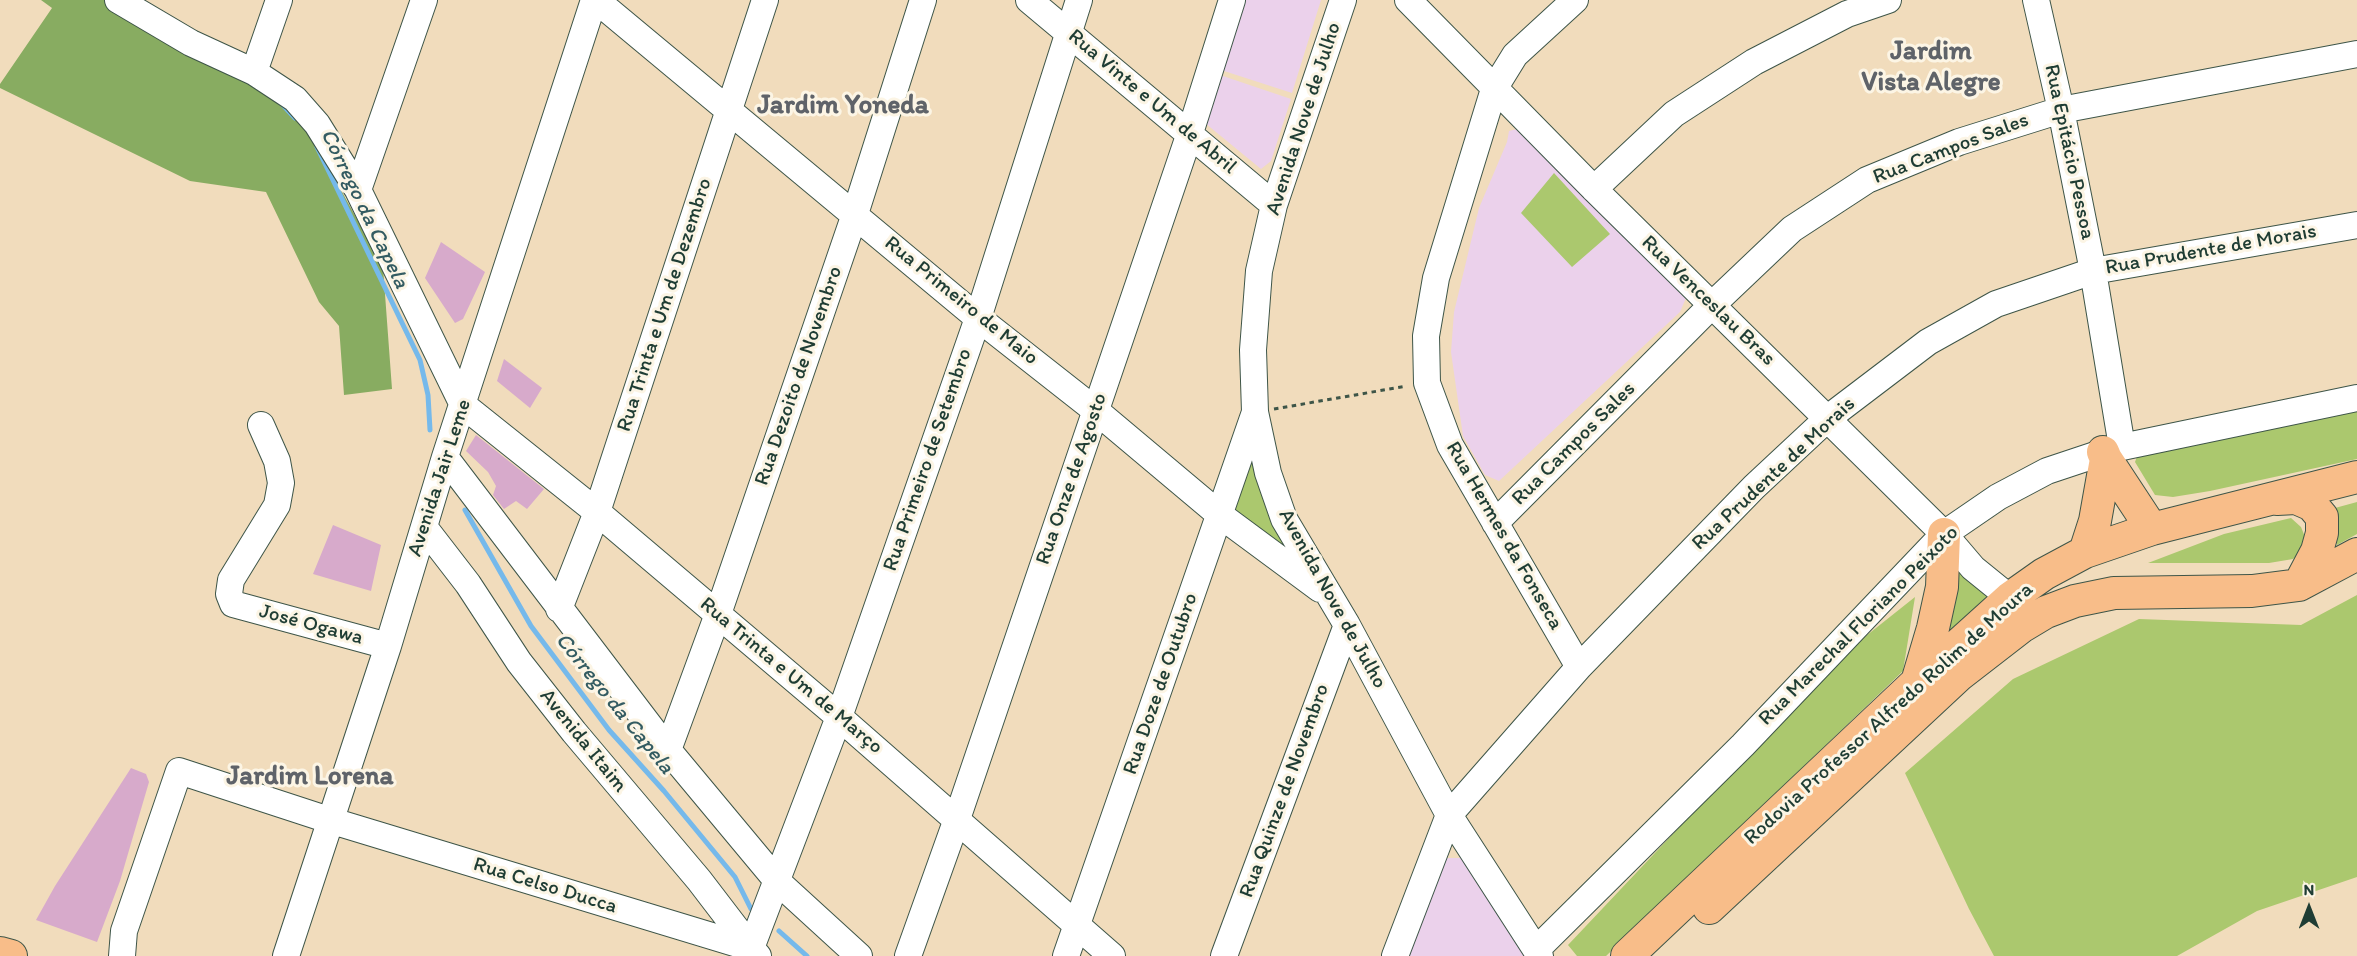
<!DOCTYPE html>
<html>
<head>
<meta charset="utf-8">
<style>
	body { margin:0 }
	#map { position:relative; width:2357px; height:956px; overflow:hidden; background:#f1dcbc; font-family:Itim,sans-serif }
	canvas { display:block }
	.north { position:absolute; left:2279px; top:878px; width:60px; height:60px; -webkit-text-stroke:4px #fcf5e5; paint-order:stroke; rotate:0deg; font-size:16px; font-weight:700; line-height:24px; text-align:center; color:#1f3d34 }
	.north::after { content:''; display:block; margin:auto; width:21px; height:27px; background:#1f3d34; clip-path:polygon(50% 0,100% 100%,50% 72%,0 100%) }
</style>
</head>
<body>
<div id="map">
<canvas width="2357" height="956"></canvas>
<div class="north">N</div>
</div>
<script>
const ctx = document.querySelector('canvas').getContext('2d');
ctx.lineJoin = 'round';
function paint(path, color) { ctx.fillStyle = color; ctx.fill(path, 'evenodd'); }
const poly = rows => new Path2D(rows.map(r => 'M' + r).join(''));
function strokePath(path, color, width, dash) { ctx.strokeStyle = color; ctx.lineWidth = width; ctx.lineCap = dash ? 'butt' : 'round'; ctx.setLineDash(dash || []); ctx.stroke(path); }
function write(font, color, halo, rows, align = 'center') {
  ctx.font = font + ' Itim,sans-serif'; ctx.lineWidth = 6; ctx.setLineDash([]); ctx.textBaseline = 'middle'; ctx.strokeStyle = halo; ctx.fillStyle = color; for (const [text, x, y, turn = 0] of rows) {
    ctx.save(); ctx.translate(x, y); ctx.rotate((+turn || 0) * Math.PI / 180); ctx.textAlign = isNaN(turn) ? turn : align; if (halo) ctx.strokeText(text, 0, 0); ctx.fillText(text, 0, 0); ctx.restore();
  }
}
paint(poly([
	[1245,0,1321,0,1292,93,1221,70],
	[1220,75,1291,99,1271,161,1261,169,1205,123],
	[1517,129,1683,287,1686,298,1680,312,1499,481,1485,475,1463,436,1451,352,1454,312,1479,208,1507,142,1509,131],
	[1445,858,1462,858,1524,956,1409,956]
]), '#ebd1eb');
paint(poly([
	[1554,173,1610,234,1572,267,1521,213],
	[2357,400,2357,459,2210,491,2173,497,2155,495,2135,462,2141,445],
	[1252,452,1264,502,1302,566,1235,511],
	[2357,502,2357,534,2337,545,2324,511],
	[2291,518,2301,527,2305,537,2304,550,2293,559,2269,563,2148,563,2224,534],
	[1949,561,1988,598,1950,633],
	[2357,595,2357,877,2257,911,2177,956,1994,956,1969,909,1905,773,2013,679,2139,619,2301,625],
	[1915,597,1903,671,1606,956,1577,956,1568,945,1842,655]
]), '#abc86e');
paint(poly([
	[41,0,123,0,269,80,311,135,383,267,392,389,344,395,339,326,319,302,266,192,190,181,0,88,0,84,52,8]
]), '#88ac61');
strokePath(poly([
	[281,103,295,118],
	[317,147,420,360,428,395,430,430],
	[465,510,531,626,609,730,664,791,735,877,751,909],
	[779,931,807,956]
]), '#75b9eb', 5);
paint(poly([
	[441,242,485,272,463,319,455,323,425,278],
	[504,359,542,388,530,408,497,381],
	[476,435,544,489,527,509,516,501,504,509,493,495,496,486,488,472,466,451],
	[333,525,381,545,371,591,313,574],
	[131,768,146,774,149,782,120,881,97,942,36,920,55,886]
]), '#d7aacb');
const minor = poly([
	[118,0,191,43,254,72,295,99,317,124,358,190,463,405,597,512,839,717,1112,956],
	[596,0,978,318,1095,410,1220,515,1320,589],
	[1029,0,1274,205],
	[1343,0,1274,205,1259,271,1253,350,1255,412,1268,473,1284,519,1347,625,1449,815,1540,956],
	[1408,0,1594,189,1944,534,1973,568,2010,598],
	[1575,0,1515,55,1494,89,1436,278,1426,336,1427,383,1450,445,1579,667],
	[2036,0,2061,110,2093,271,2122,447],
	[254,72,279,0],
	[1594,189,1674,114,1754,62,1847,14,1888,0],
	[358,190,424,0],
	[261,425,277,461,281,483,277,505,231,580,229,594,233,604,388,646],
	[445,457,668,750,778,882,859,956],
	[1495,523,1712,305,1792,229,1867,180,1959,142,2061,110,2357,54],
	[424,527,468,584,519,662,574,732,699,880,751,948],
	[559,609,597,512,765,0],
	[668,750,718,614,855,214,923,0],
	[751,948,839,717,978,318,1079,0],
	[1536,950,1743,745,1944,534,1998,497,2047,471,2095,455,2122,447,2357,398],
	[122,956,124,931,179,771,329,820,751,948,758,956],
	[286,956,388,646,445,457,594,0],
	[908,956,957,819,1190,133,1232,0],
	[1066,956,1255,412],
	[1224,956,1347,625],
	[1395,956,1449,815,1579,667,1754,487,1828,418,1928,342,1996,304,2093,271,2357,225]
]);
const major = poly([
	[2103,452,2106,459,2152,529],
	[2277,499,2296,498,2312,505,2322,517,2322,533,2317,551,2299,585],
	[2085,552,2095,521,2106,459],
	[1917,682,1933,628,1942,587,1944,534],
	[1709,908,1959,675,2021,627,2046,612,2075,601,2114,593,2252,591,2299,585,2357,554],
	[0,953,11,956],
	[1627,956,1917,682,2010,598,2044,574,2085,552,2152,529,2357,477]
]);
strokePath(minor, '#3e5548', 28);
strokePath(major, '#3e5548', 34);
strokePath(poly([
	[1274,409,1407,386]
]), '#3e5548', 3, [4.5, 4.5]);
strokePath(minor, '#fff', 26);
strokePath(major, '#f8bd89', 32);
write('21px', '#1f3d34', '#fcf5e5', [
	["Rua Vinte e Um de Abril",1152,102,40],
	["Avenida Nove de Julho",1304,119,-72],
	["Rua Campos Sales",1951,149,-21],
	["Rua Epitácio Pessoa",2069,152,78],
	["Rua Prudente de Morais",2211,250,-10],
	["Rua Primeiro de Maio",961,301,39],
	["Rua Venceslau Bras",1708,301,44],
	["Rua Trinta e Um de Dezembro",665,305,-72],
	["Rua Dezoito de Novembro",799,376,-71],
	["Rua Campos Sales",1574,444,-45],
	["Rua Primeiro de Setembro",928,460,-71],
	["Rua Prudente de Morais",1774,474,-43],
	["Avenida Jair Leme",440,478,-72],
	["Rua Onze de Agosto",1072,479,-71],
	["Rua Hermes da Fonseca",1504,536,60],
	["Avenida Nove de Julho",1332,599,61],
	["José Ogawa",311,625,15],
	["Rua Marechal Floriano Peixoto",1859,626,-45],
	["Rua Trinta e Um de Março",791,676,40],
	["Rua Doze de Outubro",1161,684,-71],
	["Rodovia Professor Alfredo Rolim de Moura",1889,714,-42],
	["Avenida Itaim",583,741,51],
	["Rua Quinze de Novembro",1285,791,-70],
	["Rua Celso Ducca",545,886,17]
]);
write('italic 22px', '#345c62', '#fcf5e5', [
	["Córrego da Capela",364,209,64],
	["Córrego da Capela",614,704,51]
]);
write('bold 27px', '#5f6369', '#fcf5e5', [
	["Jardim",1931,52],
	["Vista Alegre",1931,83],
	["Jardim Yoneda",843,106],
	["Jardim Lorena",310,777]
]);
</script>
</body>
</html>
